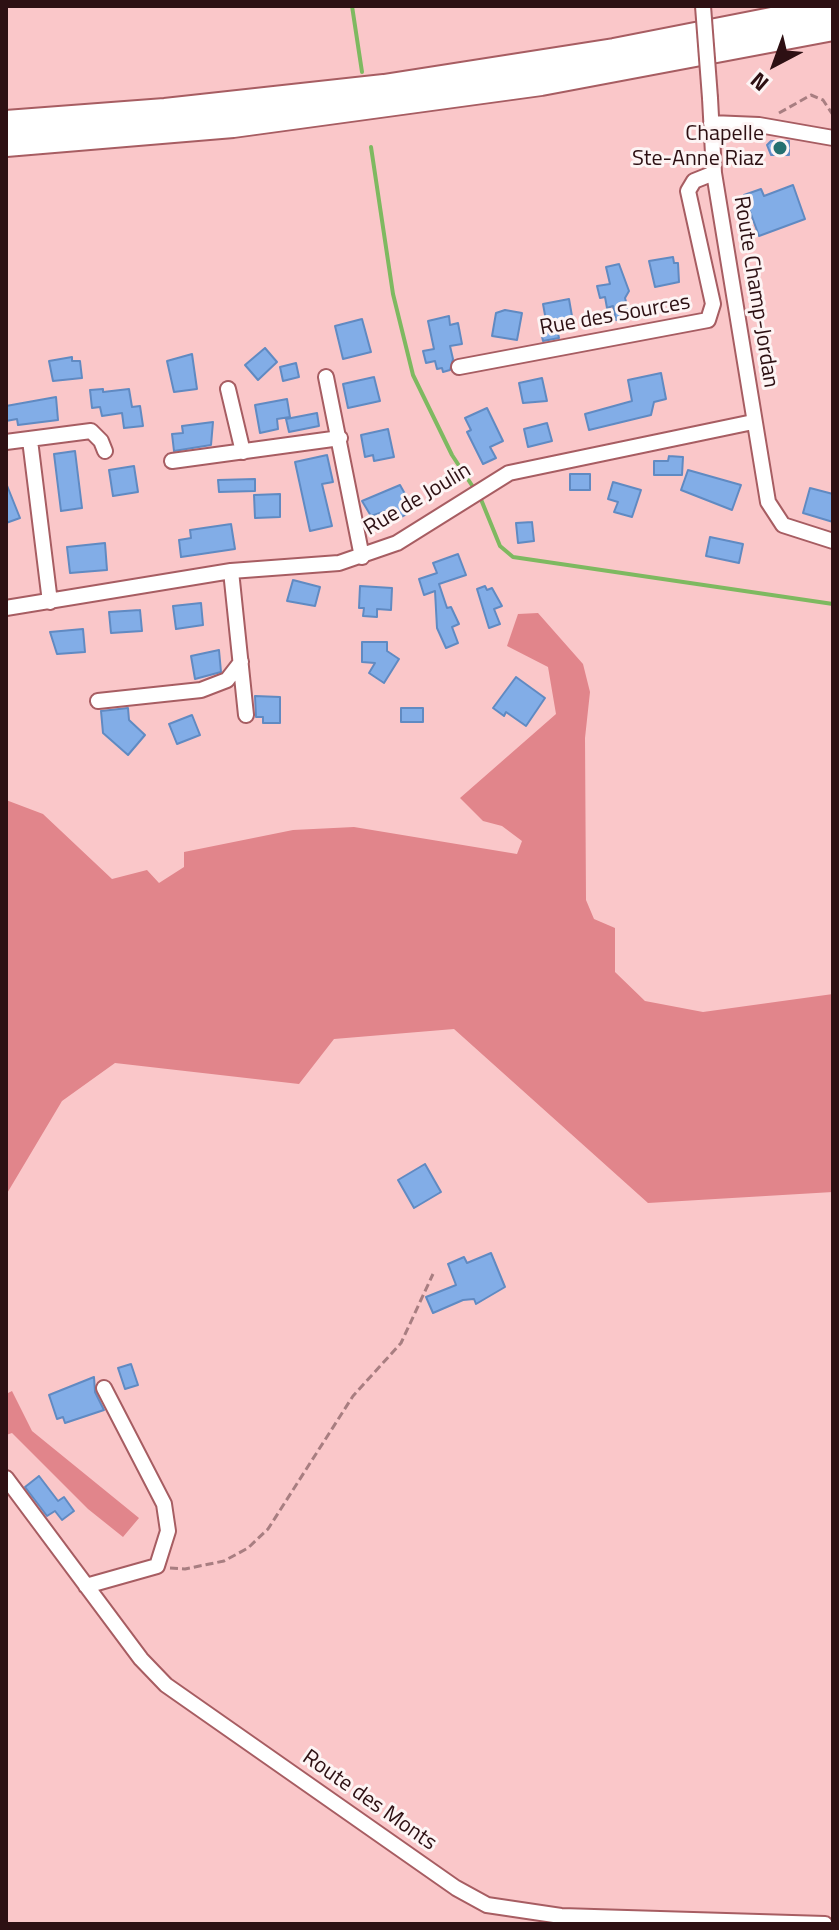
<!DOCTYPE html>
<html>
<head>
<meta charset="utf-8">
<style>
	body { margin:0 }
	#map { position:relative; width:839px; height:1930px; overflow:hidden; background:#fac7c9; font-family:"Titillium Web",sans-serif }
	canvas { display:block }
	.frame { position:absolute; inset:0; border:8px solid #2d1013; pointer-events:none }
	.north { position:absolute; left:735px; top:24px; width:80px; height:80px; -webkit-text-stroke:6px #fdf4f4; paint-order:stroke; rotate:221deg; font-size:22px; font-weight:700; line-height:32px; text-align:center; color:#2d1013 }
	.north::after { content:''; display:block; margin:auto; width:28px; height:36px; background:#2d1013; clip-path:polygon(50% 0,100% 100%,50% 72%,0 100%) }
</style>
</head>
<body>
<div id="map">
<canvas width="839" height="1930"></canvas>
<div class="frame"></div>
<div class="north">N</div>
</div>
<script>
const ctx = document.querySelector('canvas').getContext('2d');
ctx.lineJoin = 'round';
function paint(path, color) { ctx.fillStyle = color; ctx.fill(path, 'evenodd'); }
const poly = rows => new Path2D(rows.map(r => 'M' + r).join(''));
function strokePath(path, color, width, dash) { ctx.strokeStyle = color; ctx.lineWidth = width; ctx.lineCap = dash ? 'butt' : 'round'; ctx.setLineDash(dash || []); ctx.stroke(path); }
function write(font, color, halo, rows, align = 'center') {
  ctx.font = font + ' "Titillium Web",sans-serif'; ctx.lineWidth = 6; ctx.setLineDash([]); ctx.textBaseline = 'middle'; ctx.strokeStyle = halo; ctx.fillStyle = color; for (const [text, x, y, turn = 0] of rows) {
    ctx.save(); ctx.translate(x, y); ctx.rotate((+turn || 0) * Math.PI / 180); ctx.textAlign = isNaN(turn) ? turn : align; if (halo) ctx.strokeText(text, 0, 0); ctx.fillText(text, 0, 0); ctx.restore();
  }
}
paint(poly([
	[538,613,583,664,590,692,585,738,586,900,594,919,615,928,615,972,645,1001,703,1012,833,994,833,1192,648,1203,454,1029,334,1039,299,1084,115,1063,62,1101,6,1195,6,800,43,814,112,879,147,870,159,883,184,867,184,852,293,830,354,827,517,854,522,841,502,826,483,821,460,798,556,714,548,667,507,646,518,614],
	[12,1391,32,1431,139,1518,123,1537,88,1509,12,1433,6,1435,6,1394]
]), '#e1858b');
strokePath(poly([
	[352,6,362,72],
	[371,147,393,294,413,375,452,455,475,490],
	[480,497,500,546,513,557,833,604]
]), '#7eb960', 4);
const building = poly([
	[771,141,789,141,789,155,771,155,767,145,771,141],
	[793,185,805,219,759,236,744,195,761,189,764,196,793,185],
	[673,257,674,263,678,263,679,282,655,287,649,261,673,257],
	[619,264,629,291,625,298,630,317,616,320,613,306,607,308,605,297,600,298,597,286,610,284,606,267,619,264],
	[569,299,573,322,556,325,559,338,543,341,540,327,547,326,543,304,569,299],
	[505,310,522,313,517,340,492,336,496,313,505,310],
	[449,316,450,325,458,323,462,344,450,346,453,359,450,370,443,372,442,368,437,369,435,361,426,363,423,351,434,349,428,321,449,316],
	[362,319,371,352,343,359,335,326,362,319],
	[265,348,277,362,258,380,245,365,265,348],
	[192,354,197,389,174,392,167,361,192,354],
	[72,357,72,361,80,361,82,378,53,381,49,361,72,357],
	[296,363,299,377,283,381,280,367,296,363],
	[661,373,666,399,654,402,651,415,589,430,585,414,632,401,628,380,661,373],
	[374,377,380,401,348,408,343,384,374,377],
	[542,378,547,401,523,403,519,383,542,378],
	[103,389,103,392,129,389,132,407,140,406,143,426,124,428,122,413,102,416,100,407,92,408,90,390,103,389],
	[56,397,58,420,18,425,17,419,6,421,6,406,56,397],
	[287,399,290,417,277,419,278,429,260,433,255,405,287,399],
	[487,408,503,441,490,447,496,458,483,464,467,432,471,430,465,418,487,408],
	[317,413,319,426,289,432,286,419,317,413],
	[213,422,211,445,174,451,172,434,183,433,182,426,213,422],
	[547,423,552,441,528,447,524,429,547,423],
	[388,429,394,457,374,461,373,455,365,457,361,435,388,429],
	[75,451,82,508,61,511,54,454,75,451],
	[327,455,333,482,322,484,332,526,310,531,295,462,327,455],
	[669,456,683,457,682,475,654,475,654,461,668,461,669,456],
	[134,466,138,492,113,496,109,470,134,466],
	[688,470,741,485,732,510,681,490,688,470],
	[570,474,590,474,590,490,570,490,570,474],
	[255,479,255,491,219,492,218,480,255,479],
	[613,482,641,490,632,517,614,512,618,502,608,499,613,482],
	[6,483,20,518,6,523,6,483],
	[400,485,414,510,398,519,392,509,371,516,362,501,400,485],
	[810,488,833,494,833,522,803,513,810,488],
	[280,494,280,517,255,518,254,495,280,494],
	[532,522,534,541,518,543,516,523,532,522],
	[231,524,235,549,181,557,179,540,191,538,190,530,231,524],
	[710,537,743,544,739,563,706,556,710,537],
	[105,543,107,570,70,573,67,547,105,543],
	[458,554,466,575,439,584,447,608,451,607,459,624,452,627,458,643,446,648,437,628,435,591,424,595,419,579,437,573,433,563,458,554],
	[293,580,320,587,315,606,287,601,293,580],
	[360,586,392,588,391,610,377,609,377,617,363,616,364,608,359,608,360,586],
	[485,586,487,590,492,588,502,606,494,609,500,624,489,628,477,589,485,586],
	[201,603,203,625,176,629,173,606,201,603],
	[140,610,142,631,111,633,109,612,140,610],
	[83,629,85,652,57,654,50,632,83,629],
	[362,642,387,642,387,651,399,659,384,683,369,673,375,663,362,662,362,642],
	[219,650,221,672,195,679,191,656,219,650],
	[516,677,545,698,526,726,506,712,504,716,493,708,516,677],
	[255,696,280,697,280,723,263,723,263,717,256,717,255,696],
	[128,708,129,720,145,735,128,755,103,733,101,711,128,708],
	[401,708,423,708,423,722,401,722,401,708],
	[192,715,200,735,177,744,169,724,192,715],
	[425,1164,441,1192,414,1208,398,1180,425,1164],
	[491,1253,505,1287,476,1304,474,1299,463,1300,433,1313,426,1297,456,1285,448,1264,464,1257,467,1263,491,1253],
	[131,1364,138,1385,125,1389,118,1368,131,1364],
	[94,1377,95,1392,104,1410,65,1423,63,1417,57,1419,49,1395,94,1377],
	[39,1476,58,1501,64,1497,74,1511,62,1520,55,1511,47,1516,25,1487,39,1476]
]);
paint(building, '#82ade7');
strokePath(building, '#608ac2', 2);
const street = poly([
	[710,98,714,173,768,502,783,525,833,541],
	[711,123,759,125,833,138],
	[459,367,708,320,713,304,688,191,694,181,714,173],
	[326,377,362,557],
	[228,389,243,452],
	[30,440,50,602],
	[6,442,91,431,101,441,105,451],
	[172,461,340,438],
	[231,571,246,715],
	[6,608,231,571,339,563,397,543,509,473,753,422],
	[98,701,201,690,227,680,241,662],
	[6,1478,141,1659,166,1685,456,1888,487,1905,561,1916,825,1924],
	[86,1586,157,1566,168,1531,164,1504,104,1388]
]);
const highway = poly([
	[6,123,165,111,384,87,614,51,833,8],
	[6,144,233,125,541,83,833,28]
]);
strokePath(street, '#a75d62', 18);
strokePath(highway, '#a75d62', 28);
strokePath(poly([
	[779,113,811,95,823,100,833,115],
	[170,1568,185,1569,224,1561,248,1548,268,1529,353,1396,401,1343,433,1274]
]), '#a87e81', 3, [8, 4]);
strokePath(street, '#fff', 14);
strokePath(highway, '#fff', 24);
const streetBridge = poly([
	[703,6,710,98]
]);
strokePath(streetBridge, '#a75d62', 18, []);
strokePath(streetBridge, '#fff', 14);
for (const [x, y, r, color] of [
	[780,148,8,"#247070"]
]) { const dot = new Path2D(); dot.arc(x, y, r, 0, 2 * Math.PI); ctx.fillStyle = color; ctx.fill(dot); strokePath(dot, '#fdf4f4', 3); }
write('22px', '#2d1013', '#fdf4f4', [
	["Chapelle",764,135],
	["Ste-Anne Riaz",764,160]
], 'right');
write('22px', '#2d1013', '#fdf4f4', [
	["Route Champ-Jordan",755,292,81],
	["Rue des Sources",615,316,-10],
	["Rue de Joulin",418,500,-31],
	["Route des Monts",369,1801,35]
]);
</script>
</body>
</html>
